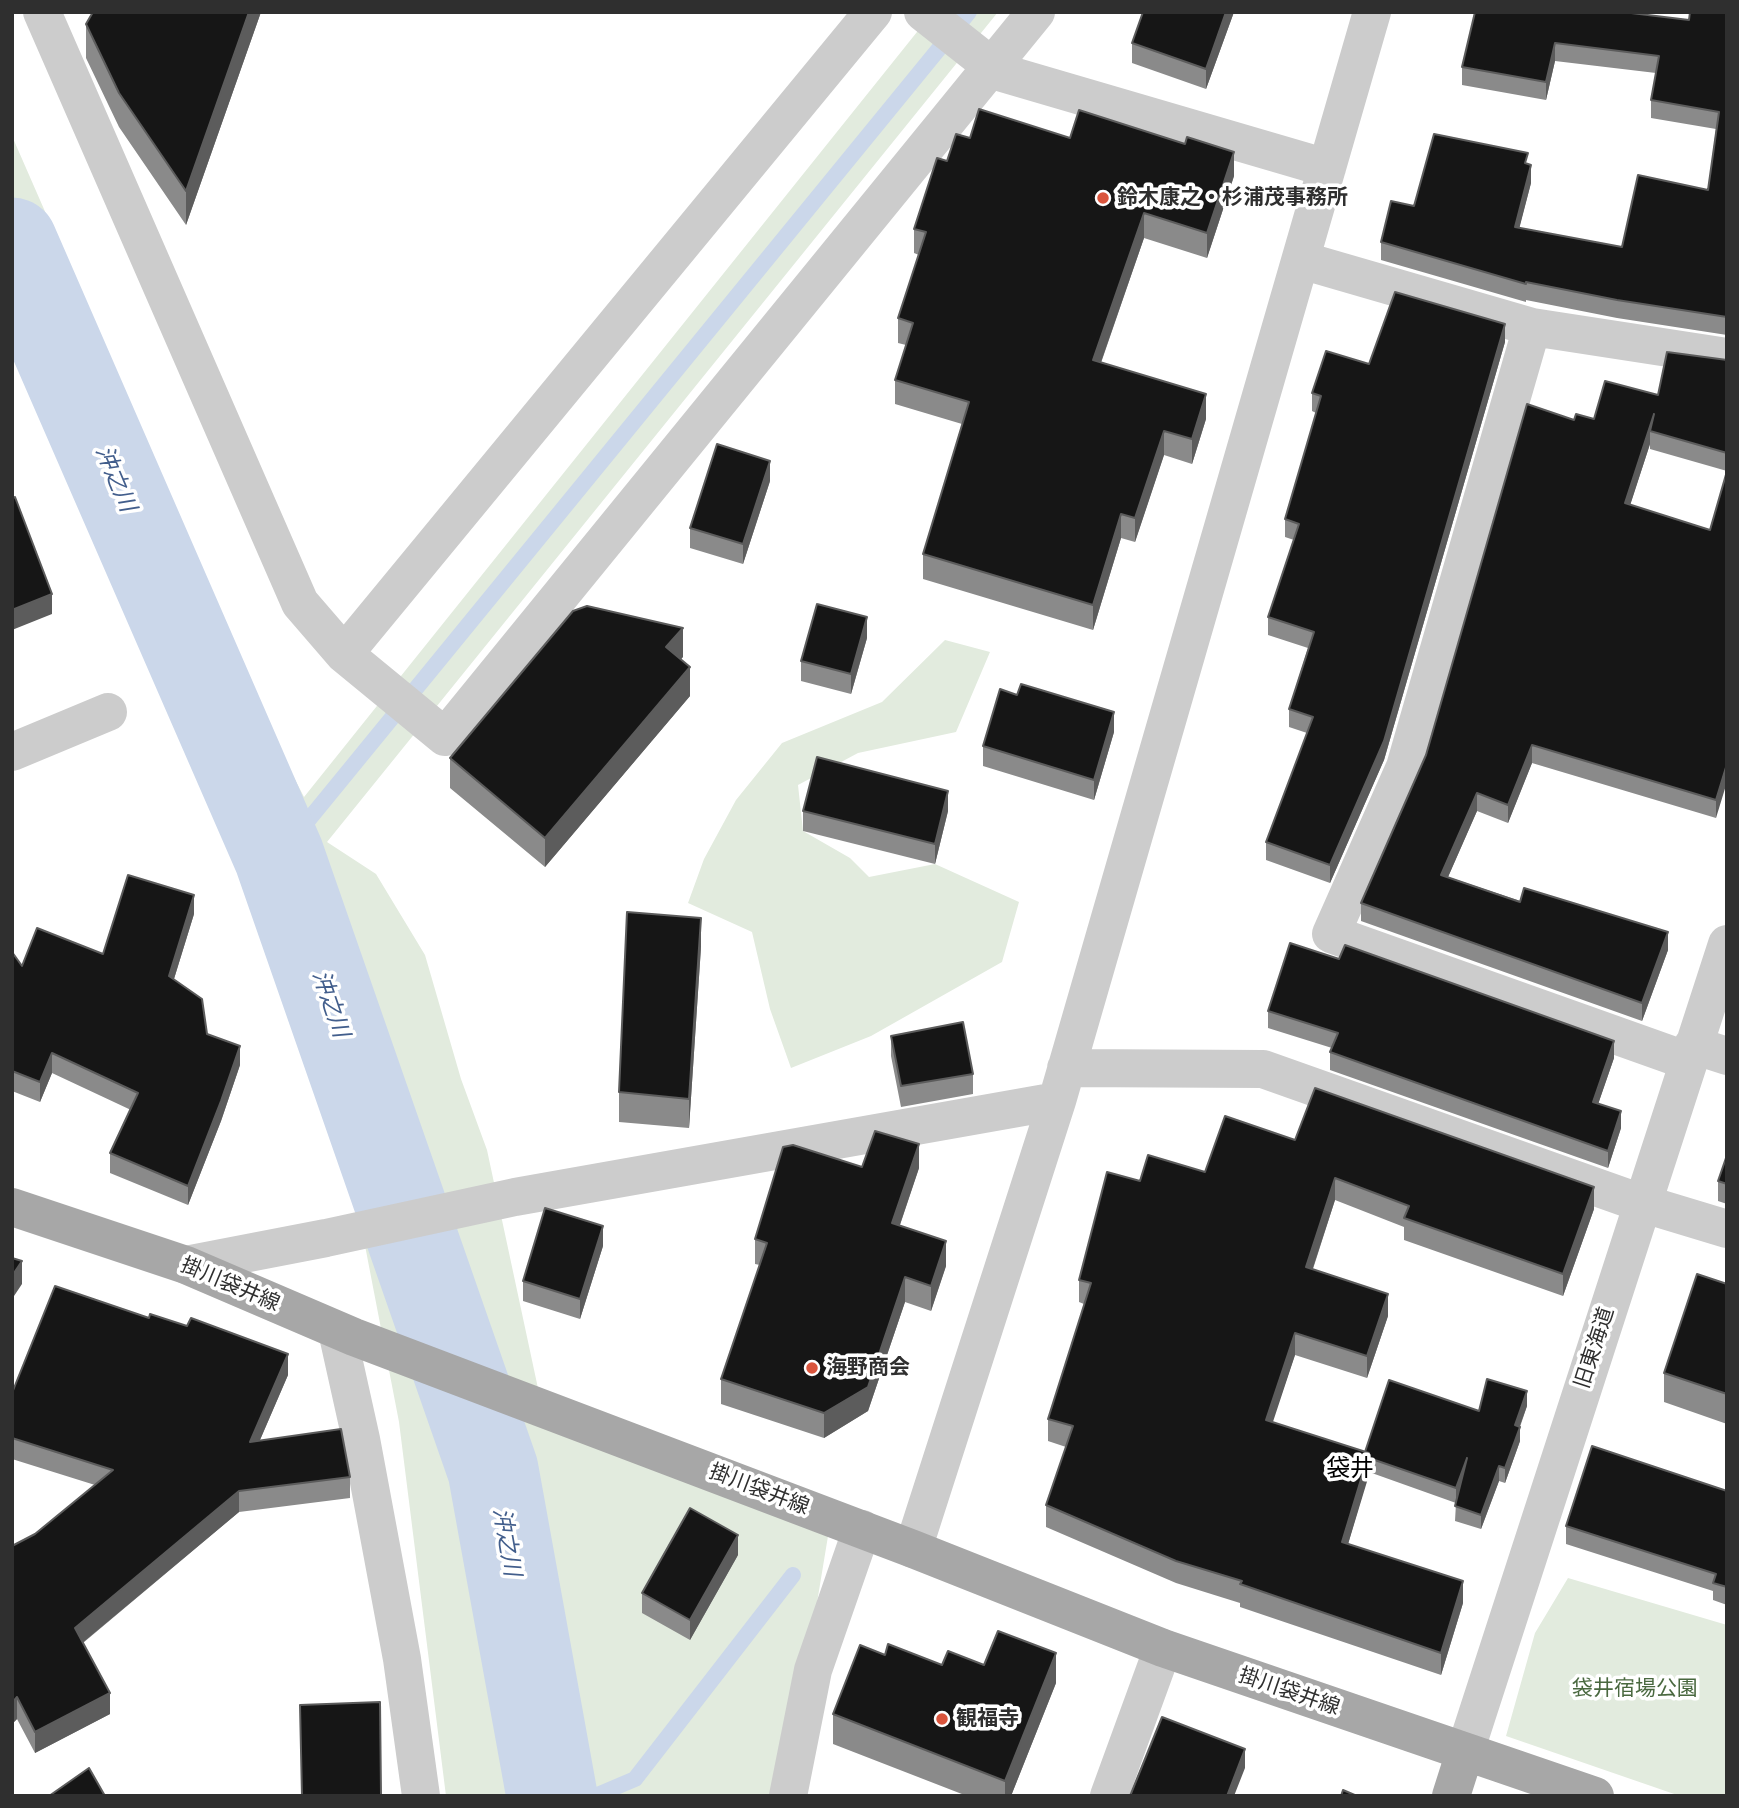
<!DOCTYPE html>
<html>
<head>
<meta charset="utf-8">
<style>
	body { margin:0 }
	#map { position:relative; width:1739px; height:1808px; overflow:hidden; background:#fff; font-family:Helvetica,sans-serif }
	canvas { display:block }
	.frame { position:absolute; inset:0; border:14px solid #2f2f2f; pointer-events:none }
</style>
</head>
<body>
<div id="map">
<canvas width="1739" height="1808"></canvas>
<div class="frame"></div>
</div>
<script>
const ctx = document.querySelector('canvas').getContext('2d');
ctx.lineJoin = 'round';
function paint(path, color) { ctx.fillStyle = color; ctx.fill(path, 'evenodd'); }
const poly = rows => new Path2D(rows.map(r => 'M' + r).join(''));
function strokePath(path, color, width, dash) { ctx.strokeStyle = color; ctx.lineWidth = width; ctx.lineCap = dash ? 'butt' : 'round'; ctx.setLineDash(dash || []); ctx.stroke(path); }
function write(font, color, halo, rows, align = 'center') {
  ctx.font = font + ' Helvetica,"Noto Sans JP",sans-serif'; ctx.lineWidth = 7; ctx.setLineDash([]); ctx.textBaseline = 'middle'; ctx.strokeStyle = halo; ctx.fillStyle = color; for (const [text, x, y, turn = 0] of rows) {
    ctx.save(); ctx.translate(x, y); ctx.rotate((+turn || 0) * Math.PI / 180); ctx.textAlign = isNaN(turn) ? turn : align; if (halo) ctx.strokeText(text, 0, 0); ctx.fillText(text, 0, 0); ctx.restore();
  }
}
paint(poly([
	[933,12,998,12,327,842,376,874,425,955,461,1079,487,1150,542,1407,831,1518,785,1796,446,1796,399,1422,336,1095,190,711,12,313,12,136,284,758,304,797],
	[945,640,990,652,956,732,858,753,798,785,803,831,850,858,869,877,935,864,1019,902,1002,962,871,1036,791,1068,770,1009,752,932,688,903,704,859,736,800,782,743,882,702],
	[1568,1578,1727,1625,1727,1796,1680,1796,1506,1736,1535,1633]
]), '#e2ebde');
strokePath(poly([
	[279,856,969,12],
	[595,1796,635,1779,793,1575]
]), '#cbd7ea', 16);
strokePath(poly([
	[12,243,279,856,493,1470,552,1796]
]), '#cbd7ea', 91);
strokePath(poly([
	[42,12,300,603,344,654,445,737,1036,12],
	[923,12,999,72,1327,168],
	[1301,260,1532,327,1727,357],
	[1532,327,1405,767,1331,934,1688,1061],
	[344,654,873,12],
	[12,752,108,712],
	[1693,1045,1727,1056],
	[1066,1068,1263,1069,1641,1203,1727,1229],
	[186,1265,326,1238,515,1197,1057,1101],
	[337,1331,361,1439,402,1659,421,1796],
	[913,1549,1057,1101,1372,12],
	[1465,1752,1727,944],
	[788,1796,813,1670,862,1529],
	[1109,1796,1163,1648]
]), '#ccc', 38);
strokePath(poly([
	[12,1207,186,1265,354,1337,913,1549,1163,1648,1595,1796],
	[1451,1796,1465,1752]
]), '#a7a7a7', 38);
paint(poly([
	[261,12,186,225,119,127,86,58,86,24],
	[1143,12,1234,12,1206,89,1132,63,1132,43],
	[1475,12,1689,20,1727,12,1727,335,1617,318,1526,300,1526,302,1381,260,1381,242,1414,206,1528,164,1531,183,1519,228,1622,247,1708,190,1716,129,1651,118,1651,100,1656,73,1555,61,1546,100,1462,85,1462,67],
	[970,138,1070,138,1234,176,1207,258,1144,238,1101,363,1206,419,1192,464,1164,455,1135,542,1121,538,1093,630,923,579,923,554,962,424,895,404,895,380,906,345,898,343,898,318,919,255,914,253,914,229,947,161],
	[1505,342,1384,760,1330,883,1266,860,1266,842,1307,733,1289,727,1289,709,1308,648,1268,635,1268,617,1294,540,1285,537,1285,519,1316,413,1312,411,1312,393,1369,364],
	[1727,360,1727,471,1650,449,1650,444,1630,505,1710,530,1727,471,1716,818,1532,763,1508,823,1477,811,1448,877,1668,950,1642,1021,1361,921,1361,903,1574,420,1594,419,1658,395,1724,361],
	[770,481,743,564,690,548,690,528],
	[867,638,851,694,801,681,801,661],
	[683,657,681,659,690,696,545,867,450,788,450,758],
	[1114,732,1094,800,983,766,983,746],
	[803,811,948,811,935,864,803,831],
	[194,914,174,979,207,1034,240,1065,221,1121,188,1205,110,1173,110,1153,131,1110,52,1073,40,1102,12,1091,12,952,22,966,103,954],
	[701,947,689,1128,619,1122,619,1092],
	[1268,1011,1614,1058,1598,1104,1621,1128,1608,1168,1330,1070,1330,1052,1332,1048,1268,1028],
	[891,1036,973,1074,973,1094,901,1107,891,1056],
	[1295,1140,1594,1209,1563,1296,1404,1240,1404,1227,1335,1200,1313,1269,1388,1316,1367,1378,1295,1355,1272,1422,1365,1452,1479,1411,1527,1406,1520,1427,1520,1441,1505,1483,1499,1481,1481,1529,1455,1521,1456,1503,1369,1472,1348,1544,1463,1603,1441,1675,1240,1607,1240,1603,1176,1583,1046,1527,1046,1505,1066,1447,1048,1441,1048,1419,1084,1304,1079,1302,1079,1280,1140,1181,1205,1172],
	[1727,1155,1727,1204,1718,1201,1718,1181],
	[862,1167,919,1168,900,1225,946,1266,931,1311,905,1302,868,1411,824,1438,721,1404,721,1379,760,1265,755,1264,755,1239],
	[603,1246,580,1319,523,1301,523,1281],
	[1727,1284,1727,1424,1664,1402,1664,1373],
	[288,1375,260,1440,350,1477,350,1498,239,1512,83,1643,110,1714,35,1753,17,1719,12,1724,35,1534,95,1485,12,1459,12,1393],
	[1727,1491,1727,1605,1713,1600,1713,1591,1566,1544,1566,1526],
	[738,1555,690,1640,642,1613,642,1593],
	[885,1655,942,1665,984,1665,1056,1683,1011,1796,967,1796,833,1744,833,1714]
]), '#8a8a8a');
paint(poly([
	[249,12,261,12,186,225,186,191],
	[1226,12,1234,12,1206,89,1206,69],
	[1555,43,1555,61,1546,100,1546,82],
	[1234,152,1234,176,1207,258,1207,233],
	[1531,165,1531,183,1515,245,1515,227],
	[1144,213,1144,238,1093,385,1093,360],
	[1505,324,1505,342,1384,760,1330,883,1330,865],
	[1206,394,1206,419,1192,464,1192,439],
	[1654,414,1650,431,1650,444,1625,521,1625,503],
	[1164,431,1164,455,1135,542,1135,518],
	[770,461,770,481,743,564,743,544],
	[1121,514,1121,538,1093,630,1093,605],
	[52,594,52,614,12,630,12,610],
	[867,617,867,638,851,694,851,674],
	[683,628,683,657,666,676,666,647],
	[690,667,690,696,545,867,545,838],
	[1114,712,1114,732,1094,800,1094,780],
	[1532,745,1532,763,1508,823,1508,805],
	[1727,764,1727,782,1716,818,1716,800],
	[948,791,948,811,935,864,935,844],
	[1477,793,1477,811,1441,893,1441,875],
	[194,895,194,914,169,995,169,976],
	[701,918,701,947,689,1128,689,1099],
	[1668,932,1668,950,1642,1021,1642,1003],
	[1614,1041,1614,1058,1593,1119,1593,1102],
	[240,1046,240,1065,221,1121,188,1205,188,1186],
	[52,1053,52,1073,40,1102,40,1082],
	[1621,1111,1621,1128,1608,1168,1608,1151],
	[919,1144,919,1168,892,1248,892,1223],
	[1335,1178,1335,1200,1306,1289,1306,1267],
	[1594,1187,1594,1209,1563,1296,1563,1274],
	[603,1226,603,1246,580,1319,580,1299],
	[946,1241,946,1266,931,1311,931,1286],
	[22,1261,22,1284,12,1299,12,1276],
	[905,1277,905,1302,868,1411,824,1438,824,1413],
	[1388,1294,1388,1316,1367,1378,1367,1356],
	[1295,1333,1295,1355,1266,1443,1266,1420],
	[288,1354,288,1375,250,1463,250,1442],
	[1527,1391,1527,1406,1515,1439,1515,1425],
	[1520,1427,1520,1441,1505,1483,1505,1468],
	[1369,1453,1369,1475,1342,1564,1342,1542],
	[1467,1458,1456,1503,1456,1488],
	[1499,1466,1499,1481,1481,1529,1481,1515],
	[239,1491,239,1512,75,1649,75,1628],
	[738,1535,738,1555,690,1640,690,1620],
	[1463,1581,1463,1603,1441,1675,1441,1653],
	[1056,1653,1056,1683,1011,1796,1005,1796,1005,1781],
	[110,1693,110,1714,35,1753,35,1732],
	[17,1697,17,1719,12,1724,12,1703],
	[1245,1749,1245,1768,1234,1796,1227,1796]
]), '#5c5c5c');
const building = poly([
	[93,12,249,12,186,191,119,93,86,24,93,12],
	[1143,12,1226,12,1206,69,1132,43,1143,12],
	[1475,12,1623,12,1689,20,1690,12,1727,12,1727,317,1617,300,1526,282,1526,284,1381,242,1391,201,1414,206,1434,134,1528,153,1525,163,1531,165,1515,227,1622,247,1638,175,1708,190,1719,112,1651,100,1659,56,1555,43,1546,82,1462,67,1475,12],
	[979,109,1070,138,1079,110,1185,144,1187,137,1234,152,1207,233,1144,213,1093,360,1206,394,1192,439,1164,431,1135,518,1121,514,1093,605,923,554,969,402,895,380,913,323,898,318,926,232,914,229,937,158,947,161,956,134,970,138,979,109],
	[1395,292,1505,324,1384,741,1330,865,1266,842,1313,717,1289,709,1314,632,1268,617,1299,524,1285,519,1321,396,1312,393,1326,351,1369,364,1395,292],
	[1667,352,1727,360,1727,453,1650,431,1654,414,1625,503,1710,530,1727,471,1727,764,1716,800,1532,745,1508,805,1477,793,1441,875,1520,902,1524,888,1668,932,1642,1003,1361,903,1426,755,1527,404,1574,420,1576,414,1594,419,1605,381,1658,395,1667,352],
	[717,444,770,461,743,544,690,528,717,444],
	[15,497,52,594,12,610,12,498,15,497],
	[817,604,867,617,851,674,801,661,817,604],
	[587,606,683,628,666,647,690,667,545,838,450,758,573,611,587,606],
	[1021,684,1114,712,1094,780,983,746,1000,689,1017,695,1021,684],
	[817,757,948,791,935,844,803,811,817,757],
	[128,875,194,895,169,976,202,999,207,1034,240,1046,221,1101,188,1186,110,1153,138,1093,52,1053,40,1082,12,1071,12,952,22,966,37,928,103,954,128,875],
	[627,912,701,918,689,1099,619,1092,627,912],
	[1290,943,1339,959,1345,945,1614,1041,1593,1102,1621,1111,1608,1151,1330,1052,1338,1033,1268,1011,1290,943],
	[963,1022,973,1074,901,1086,891,1036,963,1022],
	[1315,1088,1594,1187,1563,1274,1404,1218,1409,1206,1335,1178,1306,1267,1388,1294,1367,1356,1295,1333,1266,1420,1369,1453,1342,1542,1463,1581,1441,1653,1240,1584,1242,1581,1176,1561,1046,1505,1073,1426,1048,1419,1091,1283,1079,1280,1107,1172,1140,1181,1148,1155,1205,1172,1225,1116,1295,1140,1315,1088],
	[875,1131,919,1144,892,1223,946,1241,931,1286,905,1277,868,1387,824,1413,721,1379,767,1243,755,1239,783,1147,793,1145,862,1167,875,1131],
	[1727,1155,1727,1184,1718,1181,1727,1155],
	[545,1208,603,1226,580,1299,523,1281,545,1208],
	[12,1258,22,1261,12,1276,12,1258],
	[1697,1274,1727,1284,1727,1394,1664,1373,1697,1274],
	[55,1286,149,1318,150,1314,187,1326,191,1318,288,1354,250,1442,341,1429,350,1477,239,1491,75,1628,110,1693,35,1732,17,1697,12,1703,12,1546,35,1534,113,1470,12,1438,12,1393,55,1286],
	[1487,1379,1527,1391,1515,1425,1520,1427,1505,1468,1499,1466,1481,1515,1455,1506,1467,1458,1456,1488,1369,1458,1369,1453,1365,1452,1389,1380,1479,1411,1487,1379],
	[1592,1446,1727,1491,1727,1587,1713,1583,1716,1574,1566,1526,1592,1446],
	[690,1508,738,1535,690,1620,642,1593,690,1508],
	[998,1631,1056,1653,1005,1781,833,1714,860,1645,885,1655,888,1644,942,1665,948,1651,984,1665,998,1631],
	[380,1702,381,1795,389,1796,302,1796,300,1705,380,1702],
	[1162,1717,1245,1749,1227,1796,1130,1796,1162,1717],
	[89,1768,105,1796,49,1796,89,1768],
	[1343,1790,1357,1796,1341,1796,1343,1790]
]);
paint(building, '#161616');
strokePath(building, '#5c5c5c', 2);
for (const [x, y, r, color] of [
	[1103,198,7,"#da553d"],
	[812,1368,7,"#da553d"],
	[942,1719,7,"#da553d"]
]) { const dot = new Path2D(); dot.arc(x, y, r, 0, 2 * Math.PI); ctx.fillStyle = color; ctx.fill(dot); strokePath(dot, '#fff', 2.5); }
write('bold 21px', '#2f2f2f', '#fff', [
	["鈴木康之・杉浦茂事務所",1117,198],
	["海野商会",826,1368],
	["観福寺",956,1719]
], 'left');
write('21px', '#2f2f2f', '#fff', [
	["掛川袋井線",230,1285,23],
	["旧東海道",1595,1348,-72],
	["掛川袋井線",759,1490,21],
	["掛川袋井線",1289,1692,19]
]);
write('21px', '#49683f', '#fff', [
	["袋井宿場公園",1635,1689]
]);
write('italic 23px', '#425e8c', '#fff', [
	["沖之川",115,479,67],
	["沖之川",330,1004,71],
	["沖之川",506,1542,80]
]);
write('24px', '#000', '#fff', [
	["袋井",1350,1469]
]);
</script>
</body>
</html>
